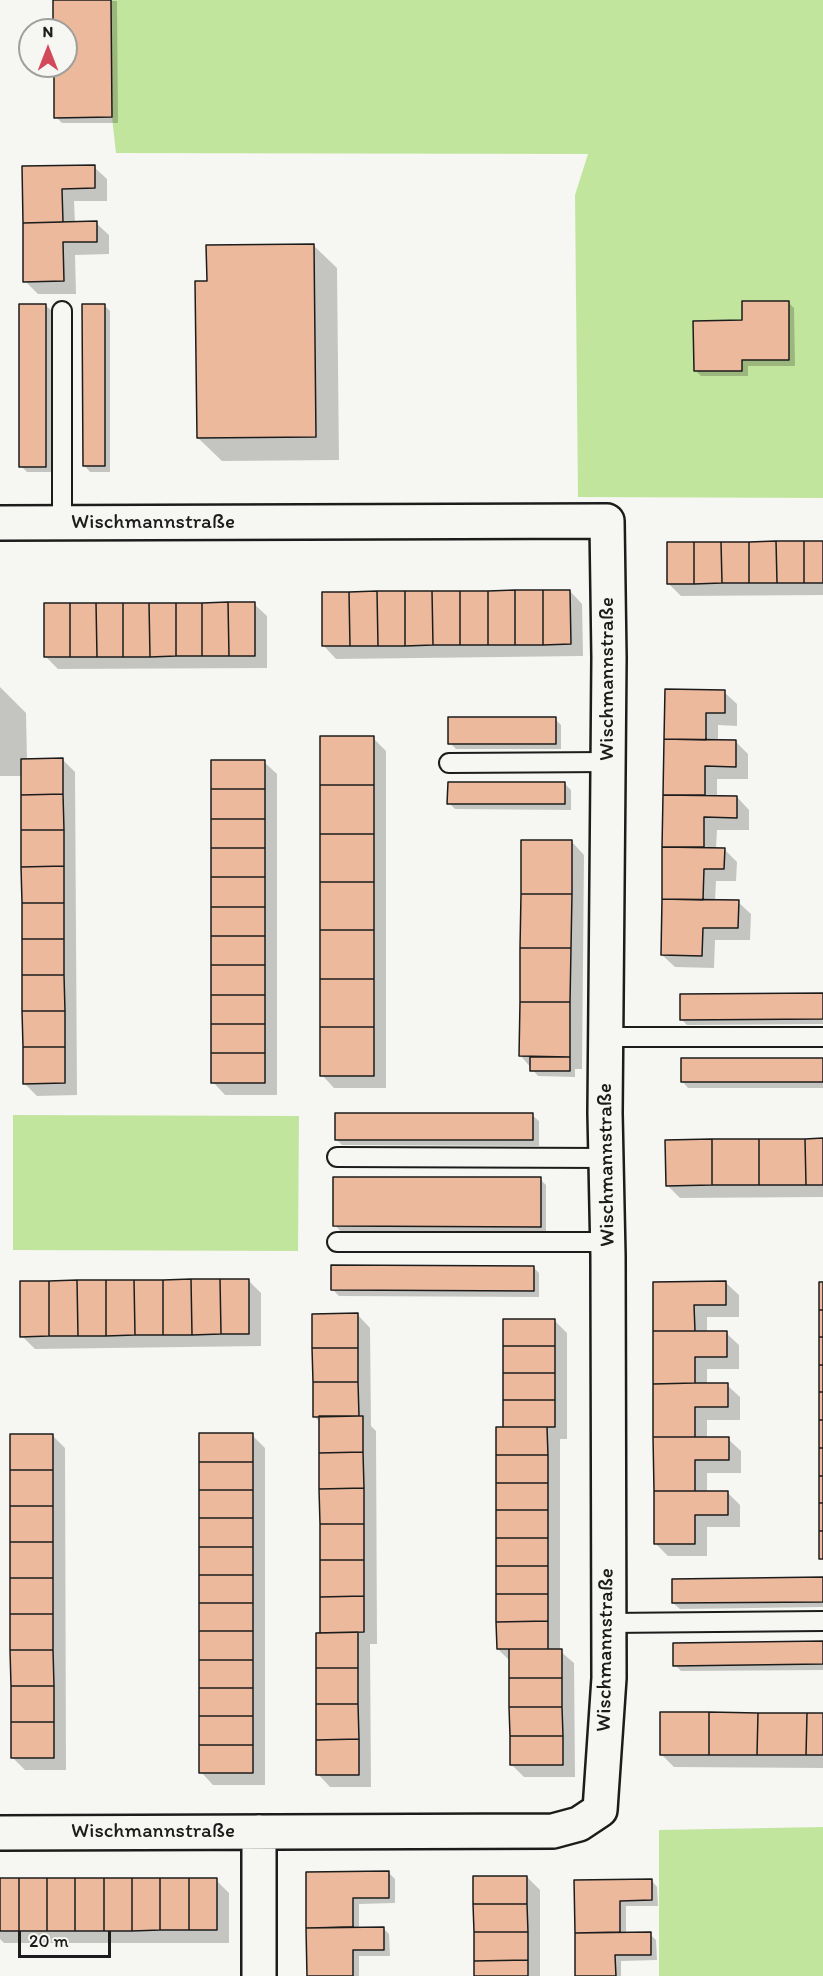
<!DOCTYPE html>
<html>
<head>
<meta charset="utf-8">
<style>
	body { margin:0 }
	#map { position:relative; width:823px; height:1976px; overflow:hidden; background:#f6f6f2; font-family:Itim,sans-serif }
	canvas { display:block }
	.north { position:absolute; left:18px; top:18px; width:60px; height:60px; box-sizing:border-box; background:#f6f6f2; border:2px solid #9f9f9c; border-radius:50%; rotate:0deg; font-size:16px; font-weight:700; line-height:24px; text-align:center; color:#1c1c1c }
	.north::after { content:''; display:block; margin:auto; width:21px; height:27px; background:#d1495b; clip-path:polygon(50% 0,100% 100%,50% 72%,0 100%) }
	.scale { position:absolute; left:18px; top:1931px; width:93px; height:27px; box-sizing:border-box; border:3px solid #1c1c1c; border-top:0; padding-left:8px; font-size:18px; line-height:21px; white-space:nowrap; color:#1c1c1c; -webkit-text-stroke:4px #f6f6f2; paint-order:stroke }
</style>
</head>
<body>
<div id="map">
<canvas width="823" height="1976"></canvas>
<div class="north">N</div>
<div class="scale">20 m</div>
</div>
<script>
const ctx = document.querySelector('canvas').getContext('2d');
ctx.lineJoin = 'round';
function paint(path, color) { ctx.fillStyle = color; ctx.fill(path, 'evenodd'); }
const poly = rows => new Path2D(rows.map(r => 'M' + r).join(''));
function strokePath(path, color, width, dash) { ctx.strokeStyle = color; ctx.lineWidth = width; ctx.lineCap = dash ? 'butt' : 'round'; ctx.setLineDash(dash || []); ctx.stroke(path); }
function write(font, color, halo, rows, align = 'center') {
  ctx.font = font + ' Itim,sans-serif'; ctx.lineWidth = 6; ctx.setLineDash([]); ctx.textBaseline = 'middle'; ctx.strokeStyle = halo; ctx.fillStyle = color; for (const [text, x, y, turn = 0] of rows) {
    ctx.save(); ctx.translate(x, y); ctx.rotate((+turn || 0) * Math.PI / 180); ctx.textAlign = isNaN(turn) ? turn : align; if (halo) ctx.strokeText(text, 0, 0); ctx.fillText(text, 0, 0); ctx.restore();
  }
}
paint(poly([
	[111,0,823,0,823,498,578,497,575,195,588,154,116,153,112,117],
	[13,1115,299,1116,298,1251,13,1250],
	[823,1827,823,1976,659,1976,659,1830]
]), '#c2e59e');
paint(poly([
	[54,0,117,1,118,123,62,123,56,117,55,66,66,66,66,30,55,30],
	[94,167,107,179,107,201,74,201,75,223,96,223,109,235,109,254,75,255,76,294,38,294,25,281,23,168],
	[313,245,337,268,339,460,222,461,198,438],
	[788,302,794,308,795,366,748,366,748,376,701,376,695,370,743,322],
	[45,305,52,311,52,472,27,472,21,466],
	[104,305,110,311,110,472,90,472,84,465],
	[823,543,823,595,681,596,668,583],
	[570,591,582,604,583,656,336,659,324,646],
	[254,604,267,616,267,668,58,669,46,657],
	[0,687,26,713,27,760,63,760,75,772,77,1095,37,1096,24,1083,22,776,0,776],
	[666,691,724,692,737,704,737,726,718,725,718,741,735,741,748,754,748,779,717,779,717,797,737,797,749,810,749,830,717,830,716,849,724,849,737,862,736,881,716,881,715,901,738,902,751,914,750,940,715,940,714,968,675,967,662,955],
	[555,719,561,725,561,749,456,749,450,743],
	[373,738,386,751,386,1088,334,1088,322,1075],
	[264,762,277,774,277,1095,225,1095,213,1082],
	[565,784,571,790,571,810,455,809,449,803],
	[572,842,584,855,582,1069,575,1069,575,1077,538,1076,520,1055],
	[823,994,823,1024,687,1025,681,1019],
	[823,1059,823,1088,688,1088,682,1081],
	[532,1115,539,1121,539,1146,342,1145,336,1139],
	[823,1140,823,1197,680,1198,667,1185],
	[540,1179,546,1185,546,1232,341,1232,335,1225],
	[533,1267,539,1273,539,1297,339,1296,333,1290],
	[248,1280,261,1293,261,1346,35,1349,22,1336],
	[655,1283,726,1283,739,1295,739,1317,707,1317,707,1333,726,1333,739,1345,739,1369,707,1369,707,1385,727,1385,740,1397,740,1420,707,1420,707,1439,728,1439,741,1451,741,1473,707,1473,707,1493,728,1493,740,1505,740,1527,707,1527,707,1556,668,1556,655,1543],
	[358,1315,370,1328,371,1426,376,1431,377,1644,370,1644,371,1787,330,1787,318,1774,322,1634,321,1423,314,1416],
	[554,1320,567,1333,567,1439,560,1439,560,1651,574,1663,575,1777,524,1777,511,1764,510,1661,498,1649,504,1429],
	[52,1435,65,1448,66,1770,25,1770,12,1757],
	[252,1435,265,1448,265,1785,213,1785,201,1772],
	[823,1578,823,1607,680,1609,673,1603],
	[823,1643,823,1670,681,1671,675,1665],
	[823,1714,823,1768,674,1767,661,1754],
	[389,1873,395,1879,395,1903,359,1904,359,1928,383,1928,389,1934,390,1956,359,1956,359,1976,309,1976,307,1874],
	[527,1877,540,1890,540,1976,475,1976],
	[0,1880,216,1880,229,1893,229,1943,4,1943,0,1939],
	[651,1880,657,1887,658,1906,626,1906,626,1934,650,1934,656,1940,657,1960,621,1961,621,1976,577,1976,576,1881]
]), '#0003');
const building = poly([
	[53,0,111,0,112,117,54,118,54,66,66,66,66,30,53,30,53,0],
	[95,165,95,188,62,189,63,222,23,223,22,166,95,165],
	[97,221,97,242,63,242,64,281,23,282,23,223,97,221],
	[314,244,316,437,197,438,195,281,207,281,206,245,314,244],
	[742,301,789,301,789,360,742,360,742,371,694,371,693,321,742,320,742,301],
	[19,304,46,304,46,467,19,467,19,304],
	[82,304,105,304,105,466,83,466,82,304],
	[776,541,777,583,749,583,749,542,776,541],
	[776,541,804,541,804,583,777,583,776,541],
	[804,541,823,541,823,583,804,583,804,541],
	[667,542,694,542,694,584,667,584,667,542],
	[694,542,721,542,722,583,694,584,694,542],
	[721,542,749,542,749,583,722,583,721,542],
	[515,590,515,645,488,645,488,591,515,590],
	[515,590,543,590,543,645,515,645,515,590],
	[543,590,570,590,571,644,543,645,543,590],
	[377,591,378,646,350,646,349,592,377,591],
	[377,591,405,591,405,646,378,646,377,591],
	[405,591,432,591,433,645,405,646,405,591],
	[432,591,460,591,460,645,433,645,432,591],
	[460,591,488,591,488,645,460,645,460,591],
	[322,592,349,592,350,646,322,646,322,592],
	[228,602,229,656,202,656,202,603,228,602],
	[228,602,255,602,255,656,229,656,228,602],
	[44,603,70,603,70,657,44,657,44,603],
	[70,603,96,603,97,657,70,657,70,603],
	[96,603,123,603,123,657,97,657,96,603],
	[123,603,149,603,150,657,123,657,123,603],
	[149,603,176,603,176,656,150,657,149,603],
	[176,603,202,603,202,656,176,656,176,603],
	[665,689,725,690,725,713,706,713,706,740,664,739,665,689],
	[448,717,556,717,556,744,448,744,448,717],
	[320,736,374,736,374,785,320,785,320,736],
	[664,739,736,740,736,767,705,766,705,795,663,795,664,739],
	[63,758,63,794,21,795,21,759,63,758],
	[211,760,265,760,265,789,211,789,211,760],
	[448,782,565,782,565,804,447,804,448,782],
	[320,785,374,785,374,834,320,834,320,785],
	[211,789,265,789,265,819,211,819,211,789],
	[63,794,64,830,21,830,21,795,63,794],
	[663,795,737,796,737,818,704,817,704,847,662,847,663,795],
	[211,819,265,819,265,848,211,848,211,819],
	[21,830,64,830,64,866,21,867,21,830],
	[320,834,374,834,374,882,320,882,320,834],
	[521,840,572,840,572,894,521,894,521,840],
	[662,847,725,848,724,869,704,869,703,900,662,899,662,847],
	[211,848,265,848,265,877,211,877,211,848],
	[64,866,64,903,22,903,21,867,64,866],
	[211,877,265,877,265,907,211,907,211,877],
	[320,882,374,882,374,930,320,930,320,882],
	[521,894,572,894,571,948,520,948,521,894],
	[662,899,739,900,738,928,703,928,702,956,661,955,662,899],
	[22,903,64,903,64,939,22,939,22,903],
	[211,907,265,907,265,936,211,936,211,907],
	[320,930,374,930,374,979,320,979,320,930],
	[211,936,265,936,265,965,211,965,211,936],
	[22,939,64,939,64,975,22,975,22,939],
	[520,948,571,948,570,1002,520,1002,520,948],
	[211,965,265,965,265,995,211,995,211,965],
	[22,975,64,975,65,1011,22,1011,22,975],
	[320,979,374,979,374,1027,320,1027,320,979],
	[823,993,823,1019,680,1020,680,994,823,993],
	[211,995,265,995,265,1024,211,1024,211,995],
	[520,1002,570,1002,570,1057,519,1056,520,1002],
	[22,1011,65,1011,65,1047,23,1047,22,1011],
	[211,1024,265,1024,265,1053,211,1053,211,1024],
	[320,1027,374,1027,374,1076,320,1076,320,1027],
	[23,1047,65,1047,65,1083,23,1084,23,1047],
	[211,1053,265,1053,265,1083,211,1083,211,1053],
	[530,1057,570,1057,570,1071,530,1071,530,1057],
	[681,1058,823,1058,823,1082,681,1082,681,1058],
	[335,1113,533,1113,533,1140,335,1140,335,1113],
	[823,1138,823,1185,806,1185,805,1139,823,1138],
	[712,1139,712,1185,666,1186,665,1140,712,1139],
	[712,1139,759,1139,759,1185,712,1185,712,1139],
	[759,1139,805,1139,806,1185,759,1185,759,1139],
	[333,1177,541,1177,541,1227,333,1226,333,1177],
	[331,1265,534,1266,534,1291,331,1290,331,1265],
	[191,1279,192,1335,163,1335,163,1280,191,1279],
	[191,1279,220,1279,221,1334,192,1335,191,1279],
	[220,1279,249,1279,249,1334,221,1334,220,1279],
	[77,1280,78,1336,49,1336,49,1281,77,1280],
	[77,1280,106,1280,106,1336,78,1336,77,1280],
	[106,1280,134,1280,135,1335,106,1336,106,1280],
	[134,1280,163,1280,163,1335,135,1335,134,1280],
	[20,1281,49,1281,49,1336,20,1337,20,1281],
	[726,1281,726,1305,694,1305,695,1331,653,1331,653,1282,726,1281],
	[819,1282,823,1282,823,1310,819,1310,819,1282],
	[819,1310,823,1310,823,1337,819,1337,819,1310],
	[358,1313,358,1348,312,1348,312,1314,358,1313],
	[503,1319,555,1319,555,1346,503,1346,503,1319],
	[653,1331,727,1331,727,1357,695,1357,695,1383,653,1384,653,1331],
	[819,1337,823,1337,823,1365,819,1365,819,1337],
	[503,1346,555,1346,555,1373,503,1373,503,1346],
	[312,1348,358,1348,358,1382,313,1382,312,1348],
	[819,1365,823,1365,823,1392,819,1392,819,1365],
	[503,1373,555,1373,555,1400,503,1400,503,1373],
	[313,1382,358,1382,359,1416,313,1417,313,1382],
	[695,1383,728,1383,728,1407,695,1407,695,1437,653,1437,653,1384,695,1383],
	[819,1392,823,1392,823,1420,819,1420,819,1392],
	[503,1400,555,1400,555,1427,503,1427,503,1400],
	[319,1416,363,1416,363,1452,319,1453,319,1416],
	[819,1420,823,1420,823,1448,819,1448,819,1420],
	[496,1427,547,1427,548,1455,496,1455,496,1427],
	[199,1433,253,1433,253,1462,199,1462,199,1433],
	[10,1434,53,1434,53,1470,10,1470,10,1434],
	[653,1437,729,1437,729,1460,695,1460,695,1491,654,1491,653,1437],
	[819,1448,823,1448,823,1476,819,1476,819,1448],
	[363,1452,364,1488,319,1489,319,1453,363,1452],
	[496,1455,548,1455,548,1483,496,1483,496,1455],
	[199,1462,253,1462,253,1490,199,1490,199,1462],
	[10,1470,53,1470,53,1506,10,1506,10,1470],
	[819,1476,823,1476,823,1503,819,1503,819,1476],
	[496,1483,548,1483,548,1510,496,1510,496,1483],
	[364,1488,364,1524,320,1524,319,1489,364,1488],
	[199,1490,253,1490,253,1518,199,1518,199,1490],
	[654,1491,728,1491,728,1515,695,1515,695,1544,654,1544,654,1491],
	[819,1503,823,1503,823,1531,819,1531,819,1503],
	[10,1506,53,1506,53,1542,10,1542,10,1506],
	[496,1510,548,1510,548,1538,496,1538,496,1510],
	[199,1518,253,1518,253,1547,199,1547,199,1518],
	[320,1524,364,1524,364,1560,320,1560,320,1524],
	[819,1531,823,1531,823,1559,819,1559,819,1531],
	[496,1538,548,1538,548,1566,496,1566,496,1538],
	[10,1542,53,1542,53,1578,10,1578,10,1542],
	[199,1547,253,1547,253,1575,199,1575,199,1547],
	[320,1560,364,1560,364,1596,320,1597,320,1560],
	[496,1566,548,1566,548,1594,496,1594,496,1566],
	[199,1575,253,1575,253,1603,199,1603,199,1575],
	[823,1577,823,1602,672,1603,672,1579,823,1577],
	[10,1578,53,1578,53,1614,10,1614,10,1578],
	[496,1594,548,1594,548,1621,496,1622,496,1594],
	[364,1596,364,1632,320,1633,320,1597,364,1596],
	[199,1603,253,1603,253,1631,199,1631,199,1603],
	[10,1614,53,1614,53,1650,10,1650,10,1614],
	[548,1621,548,1649,497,1649,496,1622,548,1621],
	[199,1631,253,1631,253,1660,199,1660,199,1631],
	[358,1632,358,1668,316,1668,316,1633,358,1632],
	[823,1641,823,1664,673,1666,673,1643,823,1641],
	[509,1649,562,1649,562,1678,509,1678,509,1649],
	[10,1650,53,1650,54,1686,11,1686,10,1650],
	[199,1660,253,1660,253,1688,199,1688,199,1660],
	[316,1668,358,1668,358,1704,316,1704,316,1668],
	[509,1678,562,1678,562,1707,509,1707,509,1678],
	[11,1686,54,1686,54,1722,11,1722,11,1686],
	[199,1688,253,1688,253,1716,199,1716,199,1688],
	[316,1704,358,1704,359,1739,316,1740,316,1704],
	[509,1707,562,1707,563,1736,510,1736,509,1707],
	[660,1712,709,1712,709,1755,660,1755,660,1712],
	[709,1712,758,1713,757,1755,709,1755,709,1712],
	[758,1713,807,1713,806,1755,757,1755,758,1713],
	[807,1713,823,1713,823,1755,806,1755,807,1713],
	[199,1716,253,1716,253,1745,199,1745,199,1716],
	[11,1722,54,1722,54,1758,11,1758,11,1722],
	[510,1736,563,1736,563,1765,510,1765,510,1736],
	[359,1739,359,1775,316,1775,316,1740,359,1739],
	[199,1745,253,1745,253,1773,199,1773,199,1745],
	[389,1871,389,1898,353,1898,353,1927,306,1928,306,1872,389,1871],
	[473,1876,527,1876,527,1904,473,1904,473,1876],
	[0,1878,19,1878,19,1931,0,1931,0,1878],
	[19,1878,47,1878,47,1931,19,1931,19,1878],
	[47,1878,75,1878,75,1931,47,1931,47,1878],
	[75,1878,104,1878,104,1931,75,1931,75,1878],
	[104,1878,132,1878,132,1931,104,1931,104,1878],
	[132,1878,160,1878,160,1930,132,1931,132,1878],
	[160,1878,189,1878,189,1930,160,1930,160,1878],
	[189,1878,217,1878,217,1930,189,1930,189,1878],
	[652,1879,652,1900,620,1901,620,1932,575,1933,574,1880,652,1879],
	[473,1904,527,1904,528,1932,474,1932,473,1904],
	[384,1927,384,1950,353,1950,353,1976,307,1976,306,1928,384,1927],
	[474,1932,528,1932,528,1960,474,1961,474,1932],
	[651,1932,651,1955,615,1955,616,1976,575,1976,575,1933,651,1932],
	[528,1960,528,1976,474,1976,474,1961,528,1960]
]);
paint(building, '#ecb99d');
strokePath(building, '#1c1c1c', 1.5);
const service = poly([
	[62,311,62,523],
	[449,763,608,762],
	[606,1037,823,1037],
	[337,1157,606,1158],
	[337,1242,608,1242],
	[609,1623,823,1621]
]);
const minor = poly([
	[0,523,607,521,609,658,605,1113,608,1256,609,1678,600,1810,579,1824,553,1831,0,1833],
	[259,1976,259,1832]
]);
strokePath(service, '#1c1c1c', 22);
strokePath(minor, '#1c1c1c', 38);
strokePath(service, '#f6f6f2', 18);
strokePath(minor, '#f6f6f2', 33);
write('21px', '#1c1c1c', '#f6f6f2', [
	["Wischmannstraße",153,523],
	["Wischmannstraße",608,679,-90],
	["Wischmannstraße",607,1165,-91],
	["Wischmannstraße",606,1650,-89],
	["Wischmannstraße",153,1832]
]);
</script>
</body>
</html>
